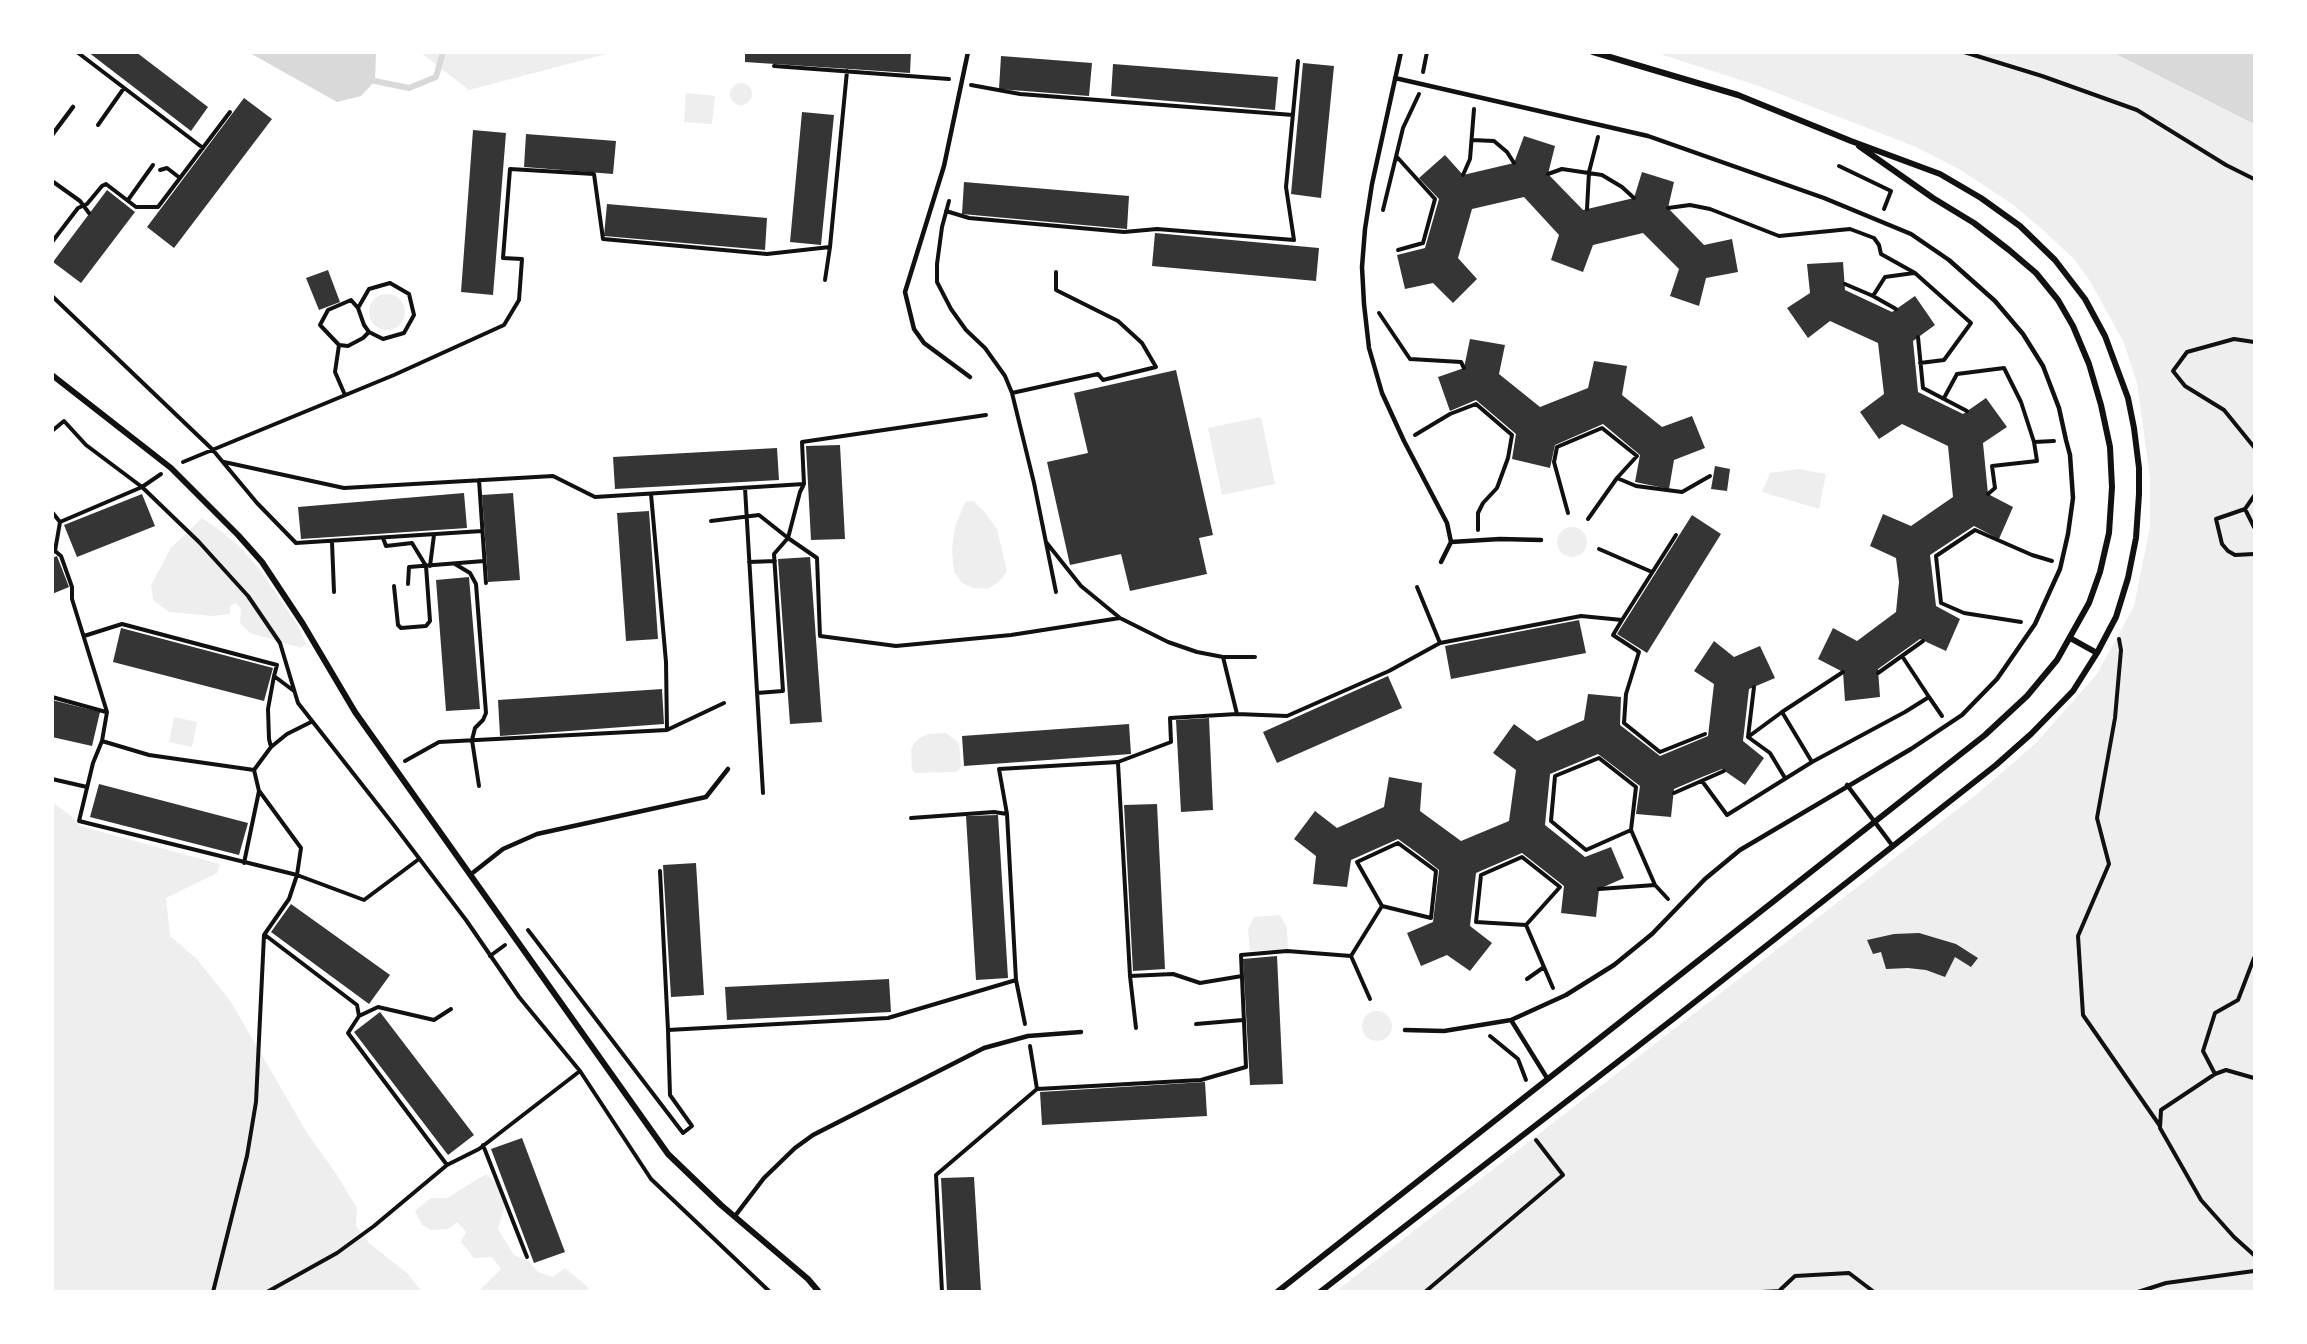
<!DOCTYPE html>
<html>
<head>
<meta charset="utf-8">
<style>
	body { margin:0 }
	#map { position:relative; width:2307px; height:1344px; overflow:hidden; background:#fff; font-family:"DM Sans",sans-serif }
	canvas { display:block }
	.frame { position:absolute; inset:0; border:54px solid #fff; pointer-events:none }
</style>
</head>
<body>
<div id="map">
<canvas width="2307" height="1344"></canvas>
<div class="frame"></div>
</div>
<script>
const ctx = document.querySelector('canvas').getContext('2d');
ctx.lineJoin = 'round';
function paint(path, color) { ctx.fillStyle = color; ctx.fill(path, 'evenodd'); }
const poly = rows => new Path2D(rows.map(r => 'M' + r).join(''));
function strokePath(path, color, width, dash) { ctx.strokeStyle = color; ctx.lineWidth = width; ctx.lineCap = dash ? 'butt' : 'round'; ctx.setLineDash(dash || []); ctx.stroke(path); }
paint(poly([
	[421,53,421,52,610,53,469,90],
	[1657,53,2114,53,2254,124,2254,1291,1335,1292,1976,795,2036,743,2097,674,2134,606,2150,527,2150,478,2137,383,2124,343,2090,281,2075,260,2043,230,2012,204,1959,169,1916,147,1759,86],
	'730 94a11 11 0 1 1 22 0a11 11 0 1 1-22 0Z',
	[686,93,715,96,712,124,684,122],
	'369 312a18 18 0 1 1 36 0a18 18 0 1 1-36 0Z',
	[1261,417,1275,484,1222,495,1208,428],
	[1799,469,1826,474,1819,509,1762,492,1770,473],
	[973,501,983,510,997,529,1007,571,1000,581,987,589,972,588,961,582,954,571,952,549,955,527,965,502],
	[202,518,221,531,239,546,260,570,298,626,306,644,301,648,250,633,240,623,241,609,236,603,230,606,230,614,212,616,169,612,153,600,151,585,171,548],
	'1557 542a15 15 0 1 1 30 0a15 15 0 1 1-30 0Z',
	[174,717,197,722,192,747,169,742],
	[946,733,959,743,961,766,959,770,955,772,915,773,912,769,911,750,914,743,921,737,929,734],
	[52,802,70,815,80,826,220,864,217,873,166,898,170,936,196,958,231,1002,307,1133,335,1172,357,1208,356,1226,369,1243,408,1274,421,1291,53,1291],
	[1280,915,1287,927,1288,949,1250,951,1248,929,1254,917],
	'1362 1026a15 15 0 1 1 30 0a15 15 0 1 1-30 0Z',
	[486,1174,498,1185,506,1201,498,1229,514,1255,527,1260,538,1272,553,1277,565,1268,589,1288,584,1292,479,1291,501,1269,492,1257,474,1258,461,1242,466,1232,457,1222,448,1229,431,1230,422,1225,415,1211,431,1198,447,1198]
]), '#eee');
paint(poly([
	[250,53,376,53,375,81,361,96,337,102],
	[2114,53,2254,53,2254,124]
]), '#d9d9d9');
strokePath(poly([
	[375,81,409,88,436,77,443,52]
]), '#d9d9d9', 6);
paint(poly([
	[88,52,136,52,208,107,191,131],
	[745,52,911,52,910,73,745,62],
	[1001,56,1092,63,1089,96,999,89],
	[1303,63,1334,66,1321,198,1291,194],
	[1113,64,1278,77,1275,110,1111,96],
	[244,98,272,119,174,248,147,227],
	[802,112,834,115,821,245,790,242],
	[473,130,506,133,493,295,461,292],
	[526,134,616,141,613,174,524,167],
	[1524,136,1555,146,1548,174,1583,210,1634,198,1642,172,1674,182,1668,208,1704,245,1732,239,1738,272,1706,278,1699,306,1670,296,1679,269,1643,233,1593,245,1583,272,1551,260,1559,235,1524,197,1472,209,1458,258,1477,279,1453,303,1433,283,1405,289,1397,255,1425,248,1439,199,1419,178,1445,155,1463,175,1514,163],
	[964,182,1129,196,1127,229,962,214],
	[107,190,135,212,81,283,53,262],
	[607,204,767,218,765,250,604,236],
	[1155,233,1319,248,1316,281,1152,266],
	[1843,262,1845,290,1892,312,1915,296,1935,325,1913,341,1918,392,1963,414,1986,398,2007,427,1983,443,1988,494,2013,507,1999,539,1974,526,1930,555,1936,606,1960,619,1946,651,1920,639,1878,669,1880,697,1845,701,1843,672,1818,659,1833,628,1857,641,1896,612,1899,582,1896,558,1870,546,1883,514,1911,526,1953,497,1948,446,1902,424,1879,439,1860,412,1884,394,1878,343,1830,321,1808,338,1787,308,1810,293,1807,264],
	[328,270,340,302,319,310,306,278],
	[1470,339,1505,345,1499,374,1540,407,1588,388,1594,361,1627,366,1622,395,1662,427,1692,416,1705,448,1674,460,1669,489,1635,482,1640,455,1603,424,1555,445,1550,468,1512,459,1516,434,1476,400,1450,411,1438,377,1464,368],
	[1176,370,1213,535,1199,538,1207,574,1130,591,1121,554,1070,565,1047,462,1088,453,1074,393],
	[840,445,845,539,811,540,806,446],
	[777,448,779,480,615,489,613,457],
	[1715,466,1730,469,1727,491,1711,489],
	[464,493,467,528,301,539,298,507],
	[513,493,520,580,488,582,482,495],
	[142,494,155,526,77,557,64,525],
	[649,511,658,639,626,641,617,513],
	[1692,515,1721,534,1647,653,1617,634],
	[57,556,69,587,52,594,52,558],
	[810,557,822,722,790,724,778,559],
	[469,577,480,709,446,711,436,580],
	[1579,620,1586,653,1451,679,1445,646],
	[121,628,273,668,264,701,113,662],
	[1714,641,1734,657,1760,646,1775,678,1749,689,1743,741,1764,758,1745,785,1722,769,1702,777,1674,789,1671,817,1636,814,1640,786,1598,754,1550,774,1545,825,1585,857,1611,847,1624,878,1599,889,1596,917,1561,913,1564,886,1522,853,1476,873,1470,926,1492,943,1470,971,1447,955,1421,966,1407,933,1433,922,1439,870,1420,855,1398,839,1351,860,1347,887,1313,884,1316,856,1294,839,1315,811,1337,828,1384,807,1389,777,1422,783,1420,811,1461,841,1509,821,1516,770,1493,753,1514,724,1537,741,1584,720,1588,694,1621,697,1620,725,1660,756,1708,736,1714,684,1694,671],
	[1388,676,1402,708,1277,763,1263,732],
	[662,689,664,724,500,736,498,700],
	[52,700,100,712,92,746,52,737],
	[1209,718,1213,810,1181,812,1176,720],
	[1129,724,1131,754,964,766,962,736],
	[99,784,248,823,239,855,90,817],
	[1157,804,1165,969,1133,971,1124,805],
	[998,815,1008,978,976,980,966,816],
	[696,863,704,995,671,997,663,865],
	[291,904,390,975,369,1004,271,932],
	[1919,933,1956,944,1978,958,1971,967,1955,957,1945,977,1926,970,1908,968,1886,969,1881,952,1873,954,1867,940,1894,934],
	[1277,956,1283,1084,1250,1085,1243,959],
	[889,979,891,1012,727,1020,725,987],
	[380,1012,474,1135,448,1155,354,1032],
	[1205,1082,1207,1116,1042,1125,1040,1092],
	[522,1138,565,1252,534,1263,491,1149],
	[974,1177,981,1292,947,1292,941,1178]
]), '#353535');
strokePath(poly([
	[77,52,203,148],
	[1964,52,2042,76,2137,110,2226,165,2254,179],
	[52,53,53,52],
	[774,66,949,79],
	[1423,72,1427,52],
	[971,85,1020,94,1293,115],
	[98,125,124,88],
	[1472,140,1494,141,1507,152,1514,163],
	[1397,157,1435,199,1423,243,1398,250],
	[1839,166,1891,191,1884,209],
	[160,170,167,168,180,178],
	[1548,174,1562,169,1602,175,1622,187,1634,198],
	[1463,175,1470,159,1474,109],
	[52,181,80,201,89,213],
	[128,200,153,165],
	[949,201,942,227,937,264,937,282,951,309,966,330,985,348,1005,376,1012,393,1034,483,1056,592],
	[1668,208,1690,205,1710,209,1779,236,1850,229,1874,238,1879,245,1881,254,1915,273,1971,323,1944,360,1920,363],
	[1587,209,1589,172,1598,137],
	[1383,210,1403,128,1419,94],
	[946,211,969,218,1124,232,1157,229,1294,240,1286,187,1298,61],
	[52,242,78,208,87,204,102,186,106,184,136,207,158,207,230,112],
	[830,247,847,71],
	[390,283,409,294,414,315,404,333,383,339,369,332,364,325,358,308,369,289,390,283],
	[1845,284,1873,296,1896,309],
	[52,296,212,449,257,503,296,543,482,531],
	[1873,296,1885,277,1914,273],
	[358,308,351,300,328,310,320,325,339,345,348,346,363,338,369,332],
	[1379,313,1410,359,1461,362,1464,368],
	[1918,337,1923,388,1967,411],
	[2254,342,2234,339,2187,352,2173,371,2185,386,2224,410,2254,447],
	[339,345,335,372,345,395],
	[1012,393,1098,374,1103,380,1156,367,1142,343,1118,321,1056,290,1056,272],
	[1944,398,1957,374,2004,368,2021,402,2034,442,2037,461,1992,466,1995,488,1988,494],
	[986,415,802,442,804,484,800,492,788,538,817,558,820,636,896,646,1011,635,1120,618],
	[52,431,64,421,86,445,142,487,199,542,248,596,280,643,298,703,393,824,466,920,519,997,580,1071,651,1179,770,1292],
	[1415,435,1450,414,1476,404,1512,435,1508,458,1497,488,1483,503,1478,513,1478,530],
	[2034,442,2054,441],
	[183,462,394,375,504,325,519,300,522,259,503,258,510,169,594,174,603,239,767,254,830,247,825,280],
	[224,462,344,488,553,476,595,497,804,484],
	[1617,478,1636,486,1682,492,1710,476],
	[479,480,486,583],
	[745,488,763,793],
	[651,494,666,662,667,730,724,703],
	[2254,496,2245,509,2216,519,2222,544,2228,551,2235,555,2254,554],
	[2245,509,2254,527],
	[52,512,60,522],
	[1568,513,1554,462,1557,447,1602,428,1637,456,1617,478,1588,519],
	[711,521,759,515,788,538,774,554,783,691,757,693],
	[383,538,386,546,412,543,426,566,430,621,426,626,401,628,398,625,394,586],
	[332,542,334,592],
	[1046,542,1081,586,1120,618,1168,642,1197,652,1223,657,1255,657],
	[1599,549,1652,572],
	[55,551,61,556,72,587,72,599,107,712,102,741,149,755,254,770,259,791,244,863],
	[52,552,55,551,60,522,142,487,161,474],
	[749,562,775,561],
	[455,564,470,573,476,584,486,713,483,720,475,728,472,740,479,786],
	[430,566,434,535],
	[408,584,409,567,484,561],
	[1417,587,1440,643],
	[1622,620,1613,635,1639,652,1626,694,1624,723,1660,752,1705,734],
	[2021,622,1964,613,1941,603,1936,556,1975,530,2032,555,2052,561],
	[84,636,122,624,277,665,274,676,294,691],
	[2119,639,2121,650,2115,718,2097,818,2109,864,2078,936,2083,1015,2160,1126],
	[1223,657,1237,714],
	[1878,673,1923,641],
	[1754,687,1748,737,1770,753,1785,778],
	[52,697,106,712],
	[1929,697,1942,716],
	[1782,712,1812,762],
	[1748,737,1782,712,1843,672],
	[102,741,93,763,79,821,297,875,289,899,264,935,256,1102,247,1156,213,1292],
	[271,747,269,739,268,709,274,676],
	[405,761,439,742,667,730],
	[1118,763,1130,976,1136,1028],
	[254,770,271,747,287,734,311,722],
	[52,779,87,787],
	[1702,781,1727,815,1812,762,1905,712,1929,697,1902,656],
	[260,792,301,848,297,875,364,900,419,859],
	[1674,793,1724,771],
	[1007,814,999,769,1118,762,1171,742,1170,718,1237,714,1287,716,1389,671,1440,643,1581,616,1622,620,1676,535],
	[911,818,994,812,1007,814,1016,980,1025,1024],
	[660,871,668,1030],
	[1655,885,1668,899],
	[1599,889,1655,885,1631,830,1636,787,1599,758,1555,776,1551,821,1586,850,1631,830],
	[1526,925,1476,922,1481,875,1522,857,1560,887,1526,925,1544,967,1527,979],
	[528,930,683,1133,692,1126,670,1095,668,1030,888,1018,1016,980],
	[265,935,357,1005,359,1016,348,1033,447,1165],
	[490,956,505,945],
	[1351,956,1382,906,1357,862,1398,843,1436,871,1431,918,1382,906],
	[1544,967,1553,988],
	[1130,976,1173,974,1200,983,1242,976],
	[359,1016,378,1007,434,1020,451,1009],
	[1196,1024,1243,1020],
	[1490,1036,1518,1059,1526,1080],
	[2215,1074,2203,1051,2215,1013,2238,1000,2254,958],
	[2254,1078,2226,1070,2215,1074,2161,1110,2160,1128,2201,1200,2234,1237,2254,1255],
	[1037,1089,1201,1080,1246,1067,1241,955,1287,951,1351,956,1370,999],
	[483,1145,527,1257],
	[1780,1290,1795,1276,1849,1273,1874,1292],
	[267,1292,337,1253,374,1226,447,1165,479,1149,580,1071],
	[942,1292,936,1175,1037,1089,1030,1046],
	[1425,1292,1563,1175,1536,1140],
	[1761,1292,1781,1291],
	[2138,1292,2166,1283,2254,1271]
]), '#111', 4);
strokePath(poly([
	[968,52,944,166,905,292,914,329,924,343,970,377],
	[1401,52,1372,184,1365,229,1362,267,1364,304,1369,348,1382,393,1404,441,1447,523,1451,542,1441,562],
	[1395,78,1648,136,1824,198,1911,234,1949,260,1995,301,2023,334,2043,366,2059,408,2066,440,2070,455,2073,498,2068,534,2060,569,2035,624,1997,679,1962,715,1911,749,1740,850,1705,879,1652,934,1614,965,1566,995,1511,1020,1444,1031,1405,1030],
	[52,135,73,107],
	[1451,542,1500,539,1541,540],
	[1847,785,1892,845],
	[470,875,503,849,537,834,706,797,728,769],
	[1511,1020,1547,1078],
	[735,1216,764,1178,795,1148,813,1135,984,1048,1028,1036,1081,1032]
]), '#111', 4.5);
strokePath(poly([
	[52,375,171,468,238,535,262,562,303,624,355,712,668,1154,721,1205,808,1279,819,1292],
	[2070,638,2097,653],
	[1277,1292,1985,735,2027,696,2057,660,2089,603,2100,572,2109,533,2112,487,2110,447,2101,405,2089,364,2073,326,2058,300,2036,273,2009,250,1974,223,1933,198,1859,146],
	[1320,1292,1677,1016,1996,765,2031,734,2073,691,2097,653,2116,617,2128,578,2136,538,2139,494,2139,468,2134,428,2128,398,2105,336,2085,299,2055,260,2020,226,1981,198,1940,174,1851,141,1738,95,1593,52]
]), '#111', 6);
</script>
</body>
</html>
